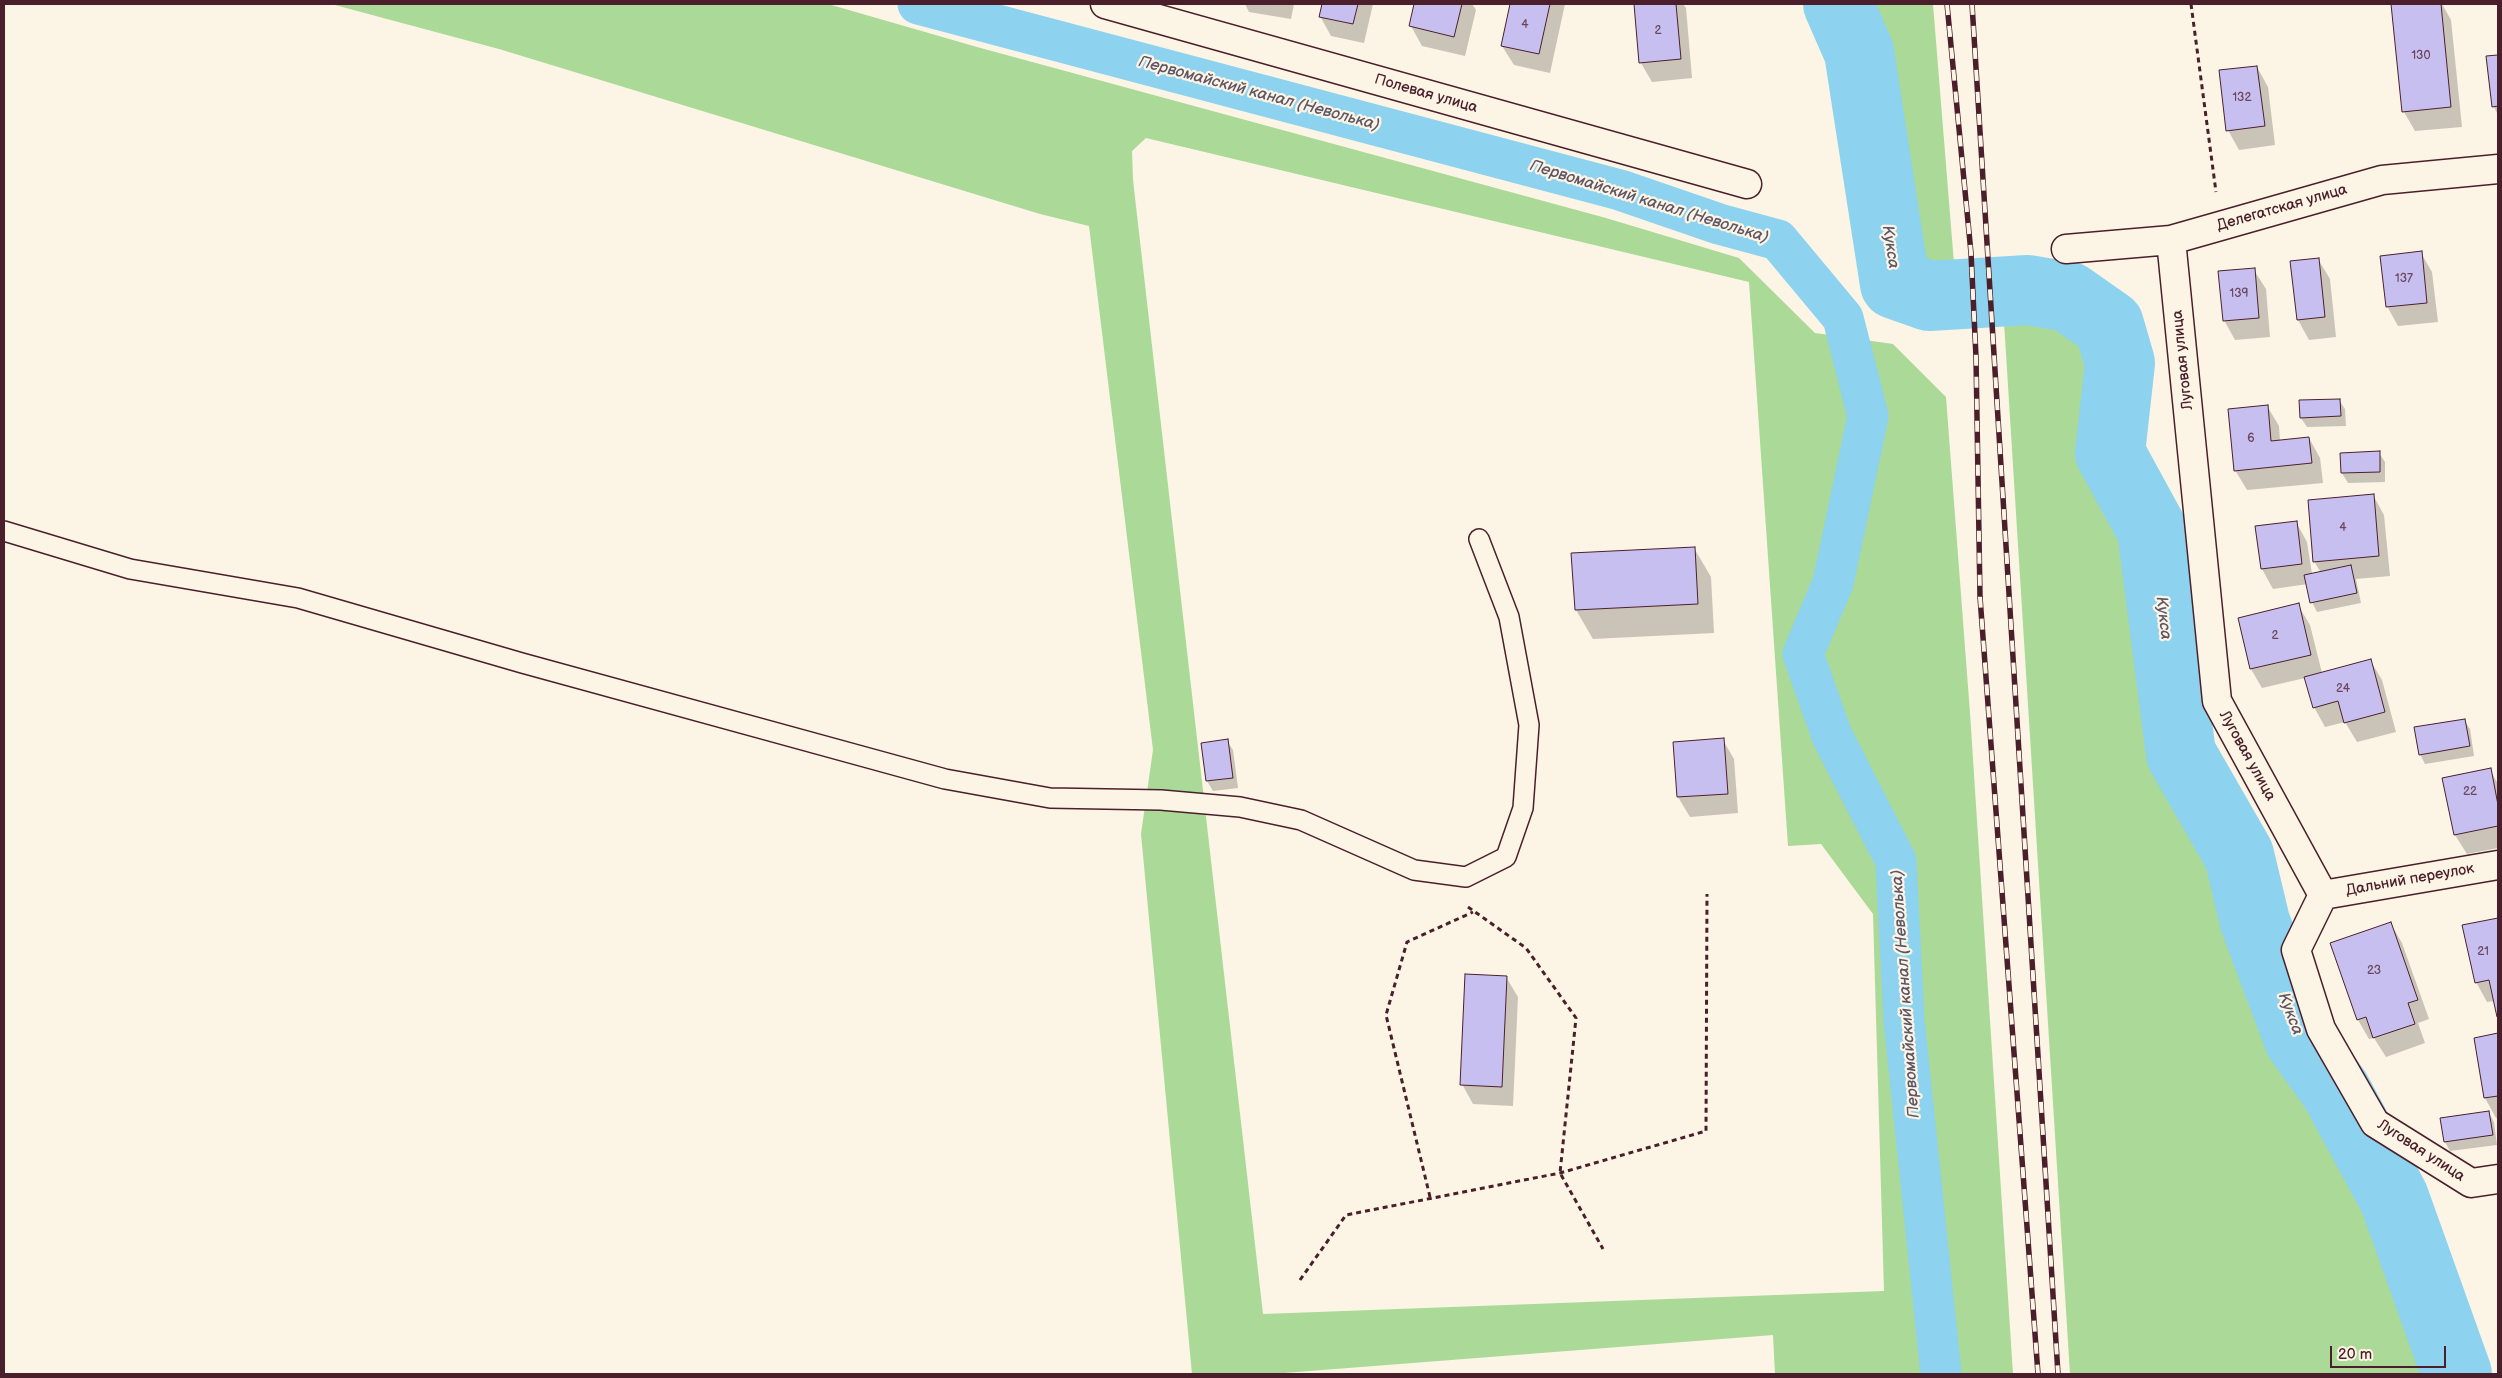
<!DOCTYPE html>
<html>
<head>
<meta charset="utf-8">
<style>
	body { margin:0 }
	#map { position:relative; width:2502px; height:1378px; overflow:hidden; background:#fcf5e5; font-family:"Balsamiq Sans",sans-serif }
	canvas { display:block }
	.frame { position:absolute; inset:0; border:5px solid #4a1f2b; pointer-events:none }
	.scale { position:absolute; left:2330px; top:1346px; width:116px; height:22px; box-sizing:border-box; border:2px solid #4a1f2b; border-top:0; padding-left:6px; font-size:15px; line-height:18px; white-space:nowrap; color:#4a1f2b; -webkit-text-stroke:4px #fcf5e5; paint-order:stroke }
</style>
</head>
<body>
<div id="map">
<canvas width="2502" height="1378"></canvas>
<div class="frame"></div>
<div class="scale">20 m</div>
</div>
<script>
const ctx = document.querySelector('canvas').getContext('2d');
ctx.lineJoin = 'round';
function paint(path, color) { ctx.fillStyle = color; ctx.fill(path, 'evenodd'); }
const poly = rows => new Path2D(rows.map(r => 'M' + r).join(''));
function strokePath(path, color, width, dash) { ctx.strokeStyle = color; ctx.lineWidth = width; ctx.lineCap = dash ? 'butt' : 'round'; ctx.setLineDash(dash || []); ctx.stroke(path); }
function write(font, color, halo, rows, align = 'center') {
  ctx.font = font + ' "Balsamiq Sans",sans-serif'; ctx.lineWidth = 4.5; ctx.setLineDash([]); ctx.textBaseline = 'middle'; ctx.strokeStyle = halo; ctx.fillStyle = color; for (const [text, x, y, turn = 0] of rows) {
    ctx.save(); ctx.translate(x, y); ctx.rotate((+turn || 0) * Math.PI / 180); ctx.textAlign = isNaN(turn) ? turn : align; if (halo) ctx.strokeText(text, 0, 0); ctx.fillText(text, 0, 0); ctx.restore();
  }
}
paint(poly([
	[331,4,828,4,977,47,1606,218,1739,258,1815,333,1893,344,1946,397,1970,713,2013,1374,1775,1374,1773,1335,1271,1374,1192,1374,1141,834,1153,750,1089,226,1040,214,499,49],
	[1146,138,1749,282,1788,846,1821,844,1873,914,1884,1291,1263,1314,1133,180,1132,151],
	[1860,4,1933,4,1955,276,1930,275,1902,260],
	[2004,322,2041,324,2080,335,2107,358,2098,450,2137,544,2163,757,2230,863,2244,922,2283,1052,2321,1093,2384,1206,2441,1374,2070,1374]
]), '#aad998');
paint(poly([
	[1245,4,1294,4,1291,19,1249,12],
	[1323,4,1373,4,1364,43,1331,36,1320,16],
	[1416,4,1472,4,1476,10,1465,56,1422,46,1411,26],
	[1511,4,1565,4,1550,73,1514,65,1502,46],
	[1635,4,1683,4,1686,8,1692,78,1652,82,1641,63],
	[2409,4,2442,4,2451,20,2462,127,2415,131,2404,112,2393,6],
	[2498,56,2498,115,2494,107,2487,58],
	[2257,67,2268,87,2275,145,2239,150,2228,130],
	[2421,253,2432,272,2438,322,2398,326,2387,306],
	[2318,259,2330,279,2336,337,2309,340,2298,320],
	[2254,270,2266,289,2270,337,2235,340,2224,320],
	[2339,400,2345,409,2346,426,2307,427,2301,418],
	[2267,406,2279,426,2280,441,2309,438,2320,458,2323,483,2247,490,2235,470],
	[2379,453,2385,462,2385,482,2348,483,2342,473],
	[2373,495,2384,515,2390,576,2356,579,2361,603,2317,612,2312,602,2308,584,2273,589,2262,569,2257,527,2296,522,2307,542,2312,574,2321,573,2314,561],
	[1694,548,1711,577,1714,633,1593,639,1576,610],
	[2298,605,2310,625,2322,673,2370,660,2382,680,2396,732,2357,742,2345,722,2325,727,2314,707,2305,678,2262,688,2251,669],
	[2464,720,2470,729,2474,756,2425,764,2420,754],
	[1723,740,1734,759,1738,813,1690,817,1678,797,1674,743],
	[1227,741,1233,750,1238,788,1213,791,1207,781,1203,744],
	[2490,770,2498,784,2498,848,2467,854,2455,835],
	[2498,919,2498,1015,2495,1001,2487,1002,2476,982,2463,926],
	[2391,924,2402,943,2429,1019,2418,1023,2425,1043,2386,1057,2374,1038,2369,1039,2358,1020],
	[1506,977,1518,997,1513,1106,1473,1104,1462,1084],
	[2498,1035,2498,1117,2496,1118,2485,1098,2475,1039],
	[2489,1113,2494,1122,2497,1145,2450,1151,2445,1142]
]), '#0003');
strokePath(poly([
	[918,4,1620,190,1719,224,1778,240,1843,318,1868,416,1833,583,1803,654,1832,736,1896,861,1904,1020,1941,1374]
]), '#8dd2ef', 41);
strokePath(poly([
	[1838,4,1859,52,1895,284,1929,296,2028,290,2069,297,2109,325,2120,363,2110,453,2152,530,2181,754,2239,855,2255,922,2299,1039,2336,1091,2394,1198,2457,1374]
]), '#8dd2ef', 70);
const building = poly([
	[1322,4,1358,4,1353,24,1319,17,1322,4],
	[1414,4,1462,4,1454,37,1409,26,1414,4],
	[1510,4,1550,4,1539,54,1501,46,1510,4],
	[1634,4,1676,4,1681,59,1639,63,1634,4],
	[2391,4,2441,4,2451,107,2402,112,2391,4],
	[2498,55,2498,106,2492,107,2486,56,2498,55],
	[2257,66,2265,126,2226,131,2219,70,2257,66],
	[2422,251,2427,303,2386,307,2380,256,2422,251],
	[2319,258,2325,317,2297,320,2290,261,2319,258],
	[2255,268,2259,318,2223,321,2218,271,2255,268],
	[2340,399,2341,416,2300,418,2299,400,2340,399],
	[2268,405,2271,441,2309,437,2312,463,2234,471,2228,409,2268,405],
	[2380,451,2380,472,2341,473,2340,453,2380,451],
	[2374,494,2379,556,2313,562,2308,500,2374,494],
	[2297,521,2302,564,2261,569,2255,526,2297,521],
	[1695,547,1698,604,1575,610,1571,553,1695,547],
	[2351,565,2357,593,2310,603,2304,575,2351,565],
	[2299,603,2311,655,2250,669,2238,618,2299,603],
	[2371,659,2385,712,2344,723,2338,701,2313,708,2304,677,2371,659],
	[2465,719,2470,746,2419,755,2414,727,2465,719],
	[1724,738,1728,794,1677,797,1673,742,1724,738],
	[1228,739,1233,778,1206,781,1201,743,1228,739],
	[2491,768,2498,805,2498,826,2454,835,2442,778,2491,768],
	[2498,918,2498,1017,2497,1017,2489,980,2475,983,2462,925,2498,918],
	[2391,922,2418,1000,2408,1003,2415,1024,2373,1038,2366,1017,2357,1020,2330,943,2391,922],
	[1465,974,1507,976,1502,1087,1460,1085,1465,974],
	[2498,1033,2498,1096,2484,1098,2474,1038,2498,1033],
	[2489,1111,2493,1135,2444,1142,2440,1118,2489,1111]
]);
paint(building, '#c8bff1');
strokePath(building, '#4a1f2b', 1);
const service = poly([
	[4,531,130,569,298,598,522,663,945,779,1050,798,1161,800,1240,807,1301,820,1414,870,1466,877,1506,857,1523,808,1529,725,1509,617,1479,539]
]);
const minor = poly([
	[1105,4,1747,184],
	[2171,240,2217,701,2323,895,2296,950,2321,1029,2375,1123,2471,1183,2498,1179],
	[2066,249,2171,240,2382,180,2498,169],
	[2323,895,2498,865]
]);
strokePath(service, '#4a1f2b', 22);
strokePath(minor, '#4a1f2b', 31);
strokePath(poly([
	[2191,4,2216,192],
	[1468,907,1526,948,1576,1018,1560,1173,1603,1249],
	[1430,1197,1386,1015,1407,942,1473,912],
	[1300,1280,1346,1215,1560,1173,1706,1131,1707,894]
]), '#4a1f2b', 3, [5, 4]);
strokePath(service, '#fcf5e5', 19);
strokePath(minor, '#fcf5e5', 28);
const rail = poly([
	[1947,4,1971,253,1976,357,1980,597,2038,1374],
	[1972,4,2058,1374]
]);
strokePath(rail, '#4a1f2b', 5.5);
strokePath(rail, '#fcf5e5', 4, [11]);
write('12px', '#6a475c', null, [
	["4",1525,25],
	["2",1658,31],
	["130",2421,56],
	["132",2242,98],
	["137",2404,279],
	["139",2239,294],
	["6",2251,439],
	["4",2343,528],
	["2",2275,636],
	["24",2343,689],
	["22",2470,792],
	["21",2483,952],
	["23",2374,971]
]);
write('15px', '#4a1f2b', '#fcf5e5', [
	["Полевая улица",1426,94,16],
	["Делегатская улица",2282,208,-16],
	["Луговая улица",2183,360,-96],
	["Луговая улица",2247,756,61],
	["Дальний переулок",2410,880,-10],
	["Луговая улица",2421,1151,33]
]);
write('italic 16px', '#5e5566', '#fcf5e5', [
	["Первомайский канал (Неволька)",1259,94,15],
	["Первомайский канал (Неволька)",1649,202,17],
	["Кукса",1890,247,81],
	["Кукса",2163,618,83],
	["Первомайский канал (Неволька)",1906,994,-94],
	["Кукса",2290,1014,69]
]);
</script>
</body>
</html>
